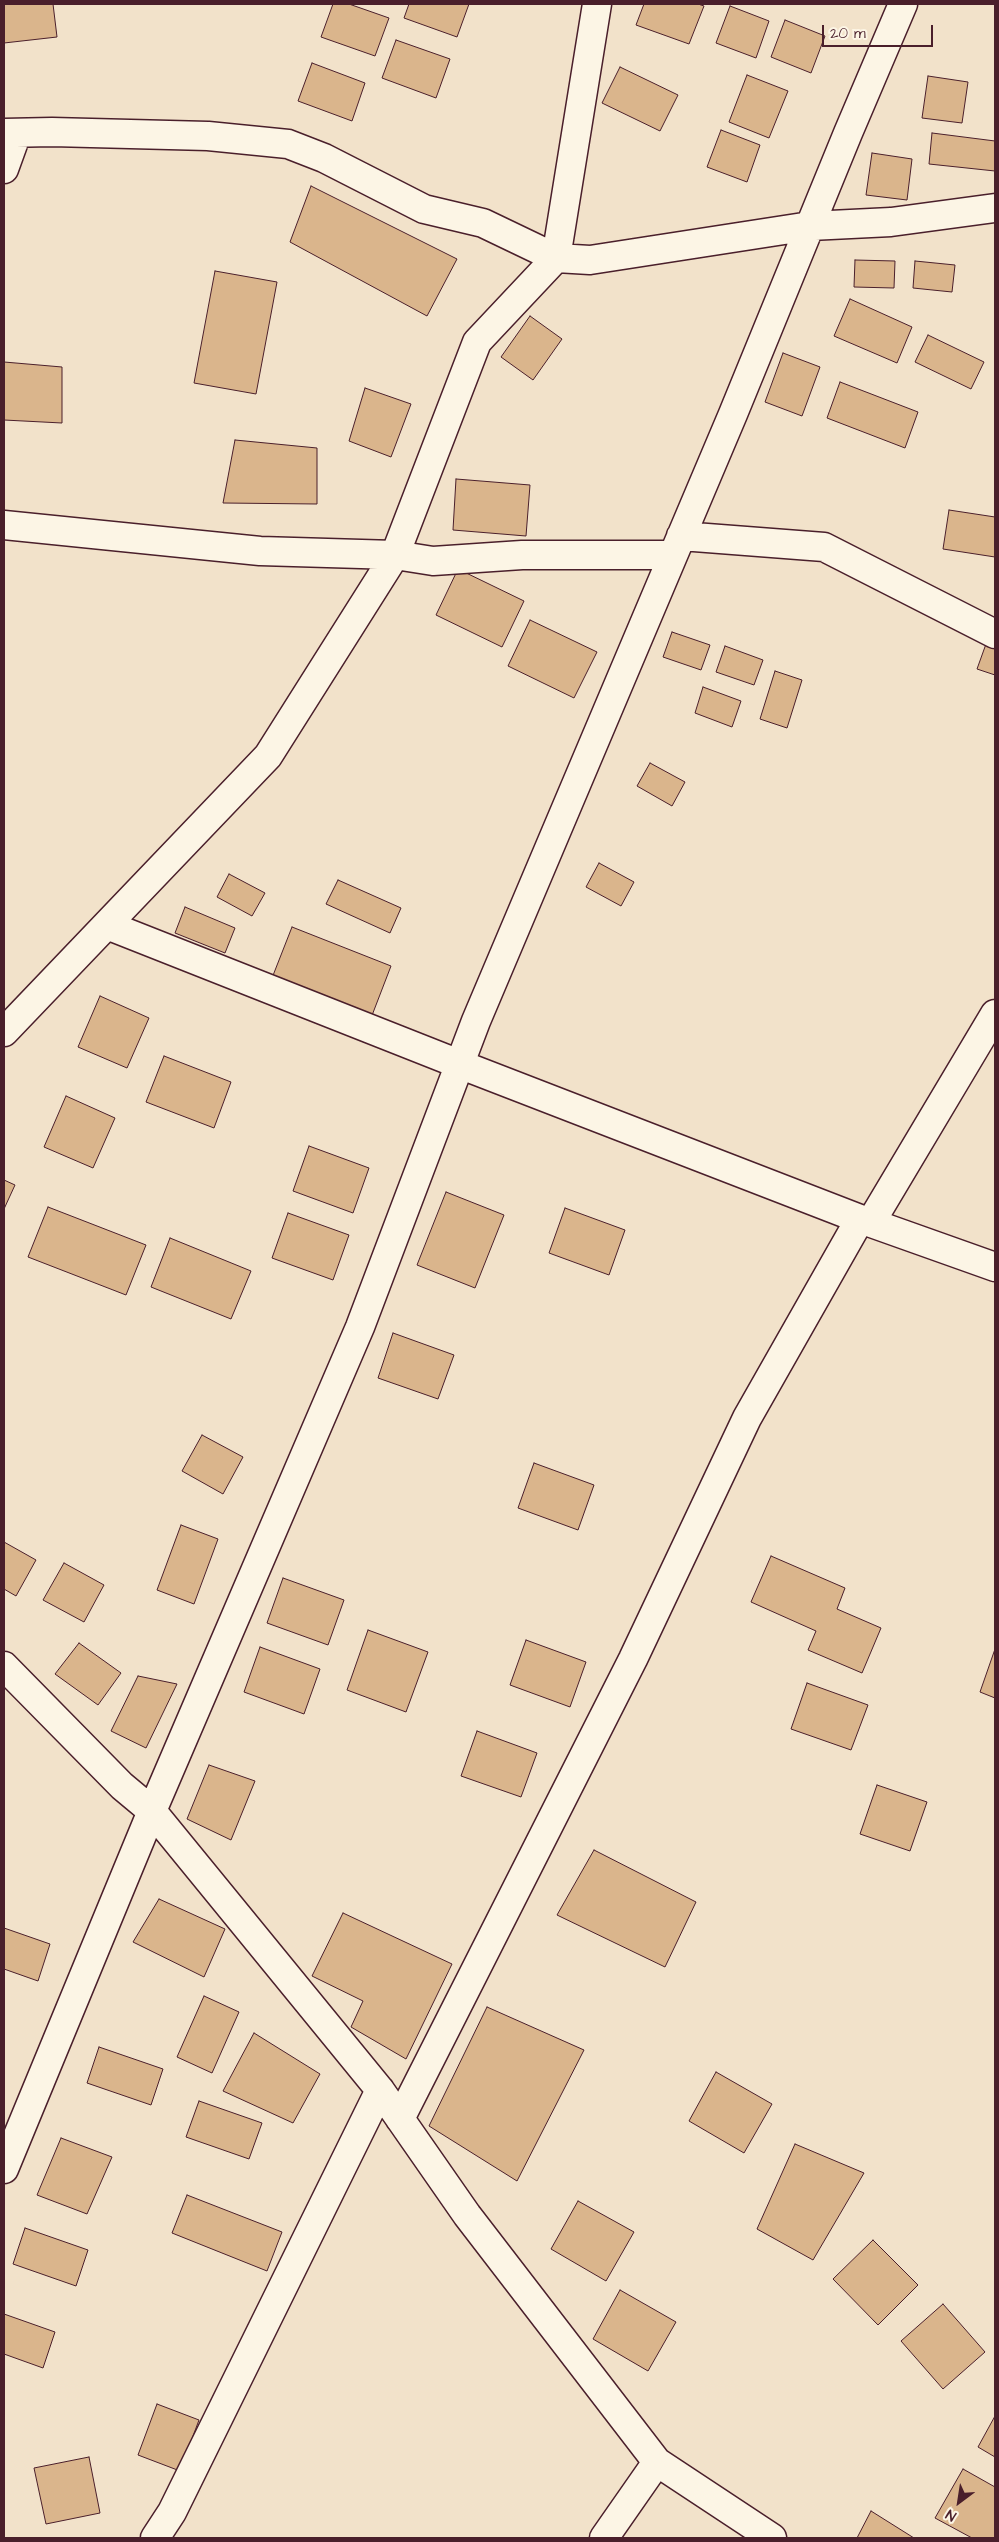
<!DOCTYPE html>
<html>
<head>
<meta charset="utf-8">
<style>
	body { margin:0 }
	#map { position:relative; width:999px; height:2542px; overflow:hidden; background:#f2e2ca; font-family:"Architects Daughter",sans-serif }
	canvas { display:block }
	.frame { position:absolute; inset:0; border:5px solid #4a1f2b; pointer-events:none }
	.north { position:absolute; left:934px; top:2477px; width:50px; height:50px; -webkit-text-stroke:4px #fcf5e5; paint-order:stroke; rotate:211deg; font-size:14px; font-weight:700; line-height:20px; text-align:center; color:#4a1f2b }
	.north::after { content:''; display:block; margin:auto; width:18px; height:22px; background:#4a1f2b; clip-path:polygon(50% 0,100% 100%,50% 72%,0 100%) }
	.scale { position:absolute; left:822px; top:25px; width:111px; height:22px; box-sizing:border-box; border:2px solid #4a1f2b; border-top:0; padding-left:6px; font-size:15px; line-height:18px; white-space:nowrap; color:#4a1f2b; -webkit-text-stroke:4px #fcf5e5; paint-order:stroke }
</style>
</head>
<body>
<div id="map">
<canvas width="999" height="2542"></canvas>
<div class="frame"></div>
<div class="north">N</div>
<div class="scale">20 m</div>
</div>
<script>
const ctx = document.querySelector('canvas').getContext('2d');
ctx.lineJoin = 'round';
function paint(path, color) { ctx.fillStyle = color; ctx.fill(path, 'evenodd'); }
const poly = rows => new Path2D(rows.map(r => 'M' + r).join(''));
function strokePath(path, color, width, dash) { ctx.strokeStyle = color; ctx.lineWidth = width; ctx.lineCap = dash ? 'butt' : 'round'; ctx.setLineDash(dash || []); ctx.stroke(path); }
const building = poly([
	[4,4,53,4,57,37,4,43,4,4],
	[333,4,349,4,389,18,375,56,321,37,333,4],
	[409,4,469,4,457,37,404,18,409,4],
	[644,4,698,4,704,6,689,44,636,25,644,4],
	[730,6,769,21,756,58,716,43,730,6],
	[785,20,825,36,811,73,771,57,785,20],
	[396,40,450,59,436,98,382,78,396,40],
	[312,63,365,83,352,121,298,101,312,63],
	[620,67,678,95,660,131,602,103,620,67],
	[747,75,788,91,769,138,729,122,747,75],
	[928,76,968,82,962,123,922,118,928,76],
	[721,130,760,145,747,182,707,167,721,130],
	[932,133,995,141,995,171,929,164,932,133],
	[872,153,912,159,907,200,866,195,872,153],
	[311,186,457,259,427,316,290,242,311,186],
	[855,260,895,261,894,288,854,287,855,260],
	[915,261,955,265,952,292,913,288,915,261],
	[215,271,277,282,256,394,194,383,215,271],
	[850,299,912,327,897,363,834,336,850,299],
	[530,316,562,339,533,380,501,357,530,316],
	[928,335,984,362,971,389,915,362,928,335],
	[783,353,820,367,802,416,765,402,783,353],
	[4,362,62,367,62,423,4,420,4,362],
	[840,382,918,412,905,448,827,418,840,382],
	[365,388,411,404,391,457,349,441,365,388],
	[235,440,317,448,317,504,223,503,235,440],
	[456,479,530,485,526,536,453,530,456,479],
	[949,510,995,517,995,557,943,549,949,510],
	[458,569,524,601,502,647,436,615,458,569],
	[530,620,597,652,574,698,508,666,530,620],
	[672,632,710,645,701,670,663,657,672,632],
	[986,644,995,647,995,675,977,669,986,644],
	[725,646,763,660,754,685,716,672,725,646],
	[775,671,802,680,787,728,760,719,775,671],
	[703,687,741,701,732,727,695,713,703,687],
	[650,763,685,782,672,806,637,786,650,763],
	[599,863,634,882,621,906,586,887,599,863],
	[229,874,265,893,252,916,217,897,229,874],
	[338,880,401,908,390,933,326,904,338,880],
	[185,907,235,928,225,953,175,933,185,907],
	[292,927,391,966,371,1018,272,978,292,927],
	[100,996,149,1018,127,1068,78,1047,100,996],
	[164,1056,231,1082,214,1128,146,1102,164,1056],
	[66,1096,115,1118,93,1168,44,1147,66,1096],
	[309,1146,369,1168,353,1213,293,1191,309,1146],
	[4,1180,15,1185,4,1209,4,1180],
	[446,1192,504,1215,475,1288,417,1265,446,1192],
	[48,1207,146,1245,126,1295,28,1257,48,1207],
	[565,1208,625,1230,609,1275,549,1253,565,1208],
	[288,1213,349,1235,333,1280,272,1258,288,1213],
	[170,1238,251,1271,231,1319,151,1287,170,1238],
	[393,1333,454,1355,438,1399,378,1378,393,1333],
	[202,1435,243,1457,223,1494,182,1471,202,1435],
	[534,1463,594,1485,578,1530,518,1508,534,1463],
	[181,1525,218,1539,194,1604,157,1590,181,1525],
	[4,1542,36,1560,16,1596,4,1589,4,1542],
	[771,1556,845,1588,837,1609,881,1628,862,1673,808,1650,816,1631,751,1602,771,1556],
	[64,1563,104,1585,84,1622,43,1600,64,1563],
	[283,1578,344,1600,328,1645,267,1623,283,1578],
	[368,1630,428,1652,406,1712,347,1690,368,1630],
	[526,1640,586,1662,570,1707,510,1685,526,1640],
	[79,1643,121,1673,98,1705,55,1674,79,1643],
	[260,1647,320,1669,304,1714,244,1692,260,1647],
	[995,1649,995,1698,980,1692,995,1649],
	[138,1676,177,1684,146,1748,111,1731,138,1676],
	[807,1683,868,1705,851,1750,791,1729,807,1683],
	[477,1731,537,1753,521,1797,461,1776,477,1731],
	[209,1765,255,1781,231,1840,187,1819,209,1765],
	[877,1785,927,1802,910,1851,860,1834,877,1785],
	[594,1850,696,1902,665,1967,557,1915,594,1850],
	[159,1899,225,1929,204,1977,133,1942,159,1899],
	[343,1913,452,1964,406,2059,351,2027,363,2001,312,1976,343,1913],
	[4,1928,50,1944,38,1981,4,1969,4,1928],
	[204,1996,239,2012,212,2073,177,2057,204,1996],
	[487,2007,584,2050,517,2181,429,2126,487,2007],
	[254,2033,320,2074,293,2123,223,2091,254,2033],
	[99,2047,163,2069,151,2105,87,2083,99,2047],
	[716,2072,772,2104,744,2153,689,2121,716,2072],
	[199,2101,262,2123,249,2159,186,2137,199,2101],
	[61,2138,112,2157,87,2214,37,2195,61,2138],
	[795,2144,864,2173,813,2260,757,2229,795,2144],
	[187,2195,282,2232,267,2271,172,2233,187,2195],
	[578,2201,634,2232,606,2281,551,2249,578,2201],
	[25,2228,88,2250,76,2286,13,2264,25,2228],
	[873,2240,918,2285,878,2325,833,2279,873,2240],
	[620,2290,676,2322,648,2371,593,2339,620,2290],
	[943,2304,985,2352,943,2389,901,2341,943,2304],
	[4,2314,55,2332,43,2368,4,2354,4,2314],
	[157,2404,199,2420,180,2471,138,2455,157,2404],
	[995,2416,995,2457,978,2447,995,2416],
	[89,2457,100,2513,46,2524,34,2468,89,2457],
	[963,2469,995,2487,995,2538,972,2538,935,2518,963,2469],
	[871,2511,914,2538,857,2538,871,2511]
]);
paint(building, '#dab58c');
strokePath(building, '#4a1f2b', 1);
const minor = poly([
	[4,133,52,132,208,136,288,144,324,158,424,209,483,223,556,258,590,260,810,226,891,222,995,208],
	[4,169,17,133],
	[4,525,260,551,395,555,433,561,522,555,673,555],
	[681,536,824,547,995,634],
	[107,925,459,1064,860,1219,995,1267],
	[4,1032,268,756,395,555,477,342,556,258,597,4],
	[871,1222,995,1014],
	[4,1666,122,1786,152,1811,380,2090,467,2215,657,2462,772,2538],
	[400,2119,633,1659,747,1418,860,1219],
	[4,2169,152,1811,360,1327,476,1021,733,414,848,133,903,4],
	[155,2538,172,2512,380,2090],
	[604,2538,657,2462]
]);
strokePath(minor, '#4a1f2b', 31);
strokePath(minor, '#fcf5e5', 28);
</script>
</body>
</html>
